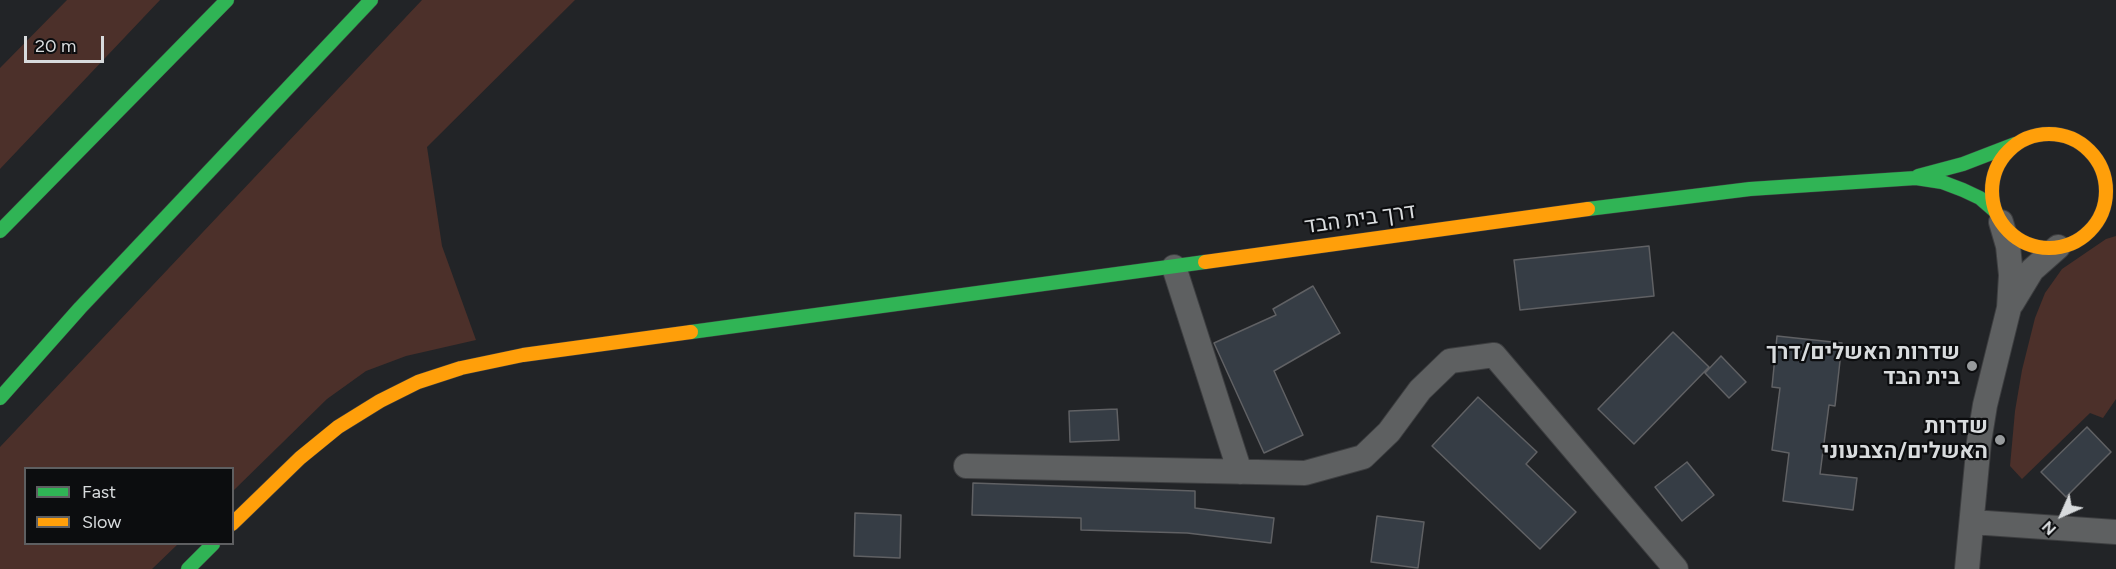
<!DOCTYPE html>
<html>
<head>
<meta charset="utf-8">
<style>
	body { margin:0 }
	#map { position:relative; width:2116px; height:569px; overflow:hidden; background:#222427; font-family:Figtree,sans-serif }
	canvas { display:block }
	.legend { position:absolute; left:24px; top:467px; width:210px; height:78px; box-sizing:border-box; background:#0c0d0f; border:2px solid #5e5f61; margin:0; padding:8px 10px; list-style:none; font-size:18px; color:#d8dbdd }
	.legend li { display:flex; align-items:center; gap:12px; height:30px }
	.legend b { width:30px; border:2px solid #5e5f61 }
	.north { position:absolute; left:2032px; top:485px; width:60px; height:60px; -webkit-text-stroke:4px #0c0d0f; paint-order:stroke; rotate:225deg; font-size:16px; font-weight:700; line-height:24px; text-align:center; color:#d8dbdd }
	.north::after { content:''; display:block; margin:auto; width:21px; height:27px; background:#d8dbdd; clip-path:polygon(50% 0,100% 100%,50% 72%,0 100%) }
	.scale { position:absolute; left:24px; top:36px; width:80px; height:27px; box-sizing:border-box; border:3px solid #d8dbdd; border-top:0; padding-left:8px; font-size:18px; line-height:21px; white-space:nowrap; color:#d8dbdd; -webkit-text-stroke:4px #0c0d0f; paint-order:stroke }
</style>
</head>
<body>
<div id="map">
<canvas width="2116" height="569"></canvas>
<ul class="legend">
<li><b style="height:8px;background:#30b455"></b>Fast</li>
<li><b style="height:8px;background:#ff9f0a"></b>Slow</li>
</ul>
<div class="north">N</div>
<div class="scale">20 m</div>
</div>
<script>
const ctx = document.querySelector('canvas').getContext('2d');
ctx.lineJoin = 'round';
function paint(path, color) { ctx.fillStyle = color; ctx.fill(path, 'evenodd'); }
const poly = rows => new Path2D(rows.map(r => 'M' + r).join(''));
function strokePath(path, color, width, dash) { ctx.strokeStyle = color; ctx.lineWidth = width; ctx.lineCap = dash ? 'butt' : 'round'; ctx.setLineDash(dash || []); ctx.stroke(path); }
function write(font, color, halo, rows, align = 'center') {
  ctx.font = font + ' Figtree,Heebo,sans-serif'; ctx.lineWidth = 4.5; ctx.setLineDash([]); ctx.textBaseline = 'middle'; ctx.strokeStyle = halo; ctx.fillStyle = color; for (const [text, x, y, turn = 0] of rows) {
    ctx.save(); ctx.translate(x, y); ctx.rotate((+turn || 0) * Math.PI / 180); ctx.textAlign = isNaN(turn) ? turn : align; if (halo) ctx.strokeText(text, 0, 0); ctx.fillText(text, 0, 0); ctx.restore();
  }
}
paint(poly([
	[67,0,160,0,0,169,0,68],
	[422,0,575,0,427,147,442,246,476,340,406,356,366,371,327,399,233,491,232,468,26,468,26,544,178,544,152,569,0,569,0,447],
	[2116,236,2116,399,2103,418,2090,413,2022,479,2010,466,2015,411,2022,370,2035,318,2045,293,2062,269,2106,239]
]), '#4c302a');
const building = poly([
	[1649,246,1654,296,1520,310,1514,260,1649,246],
	[1313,286,1340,333,1274,371,1303,435,1264,453,1214,343,1276,315,1273,309,1313,286],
	[1673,332,1709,367,1634,444,1598,409,1673,332],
	[1777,336,1842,343,1835,406,1829,405,1820,474,1857,478,1853,510,1783,501,1789,453,1772,450,1780,388,1772,387,1777,336],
	[1721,356,1746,382,1729,398,1705,373,1721,356],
	[1478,397,1537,452,1526,464,1576,512,1540,549,1432,446,1478,397],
	[1117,409,1119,440,1070,442,1069,411,1117,409],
	[2087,427,2111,452,2066,497,2041,472,2087,427],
	[1687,462,1714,495,1682,521,1655,487,1687,462],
	[973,483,1195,491,1195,508,1274,518,1271,543,1187,533,1081,530,1081,518,972,515,973,483],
	[855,513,901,515,900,558,854,556,855,513],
	[1377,516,1424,522,1418,568,1371,562,1377,516]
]);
paint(building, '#363d45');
strokePath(building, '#606164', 1.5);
const street = poly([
	[1174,267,1240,472],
	[2012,303,2032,270,2058,247],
	[966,466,1305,473,1363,457,1389,432,1420,390,1450,361,1494,355,1676,569],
	[1972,522,2116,532],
	[1967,569,1979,442,1985,405,2009,308,2011,275,2008,246,2001,222]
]);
const fast = poly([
	[1918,176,1963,164,2015,144],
	[1588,209,1750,189,1916,178,1942,182,1963,190,1980,198,1995,211],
	[0,231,227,0],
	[691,332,1205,262],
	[0,398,80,308,371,0],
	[188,569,213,544]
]);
const slow = poly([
	'1992 191a57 57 0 1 1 114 0a57 57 0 1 1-114 0Z',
	[1205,262,1588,209],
	[232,524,300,458,338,427,380,401,418,382,461,368,523,355,691,332]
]);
strokePath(street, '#3d3e40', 26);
strokePath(fast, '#3d3e40', 15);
strokePath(slow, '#3d3e40', 15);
strokePath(street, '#5e6061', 24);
strokePath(fast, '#30b455', 14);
strokePath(slow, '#ff9f0a', 14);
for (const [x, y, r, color] of [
	[1972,366,6,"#989b9d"],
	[2000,440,6,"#989b9d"]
]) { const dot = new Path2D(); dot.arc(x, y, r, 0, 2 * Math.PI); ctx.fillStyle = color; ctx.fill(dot); strokePath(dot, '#0c0d0f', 2); }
write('22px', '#d8dbdd', '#0c0d0f', [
	["דרך בית הבד",1360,219,-8]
]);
write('bold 22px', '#d8dbdd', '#0c0d0f', [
	["שדרות האשלים/דרך",1960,353],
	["בית הבד",1960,378],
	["שדרות",1988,427],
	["האשלים/הצבעוני",1988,452]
], 'right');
</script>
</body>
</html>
